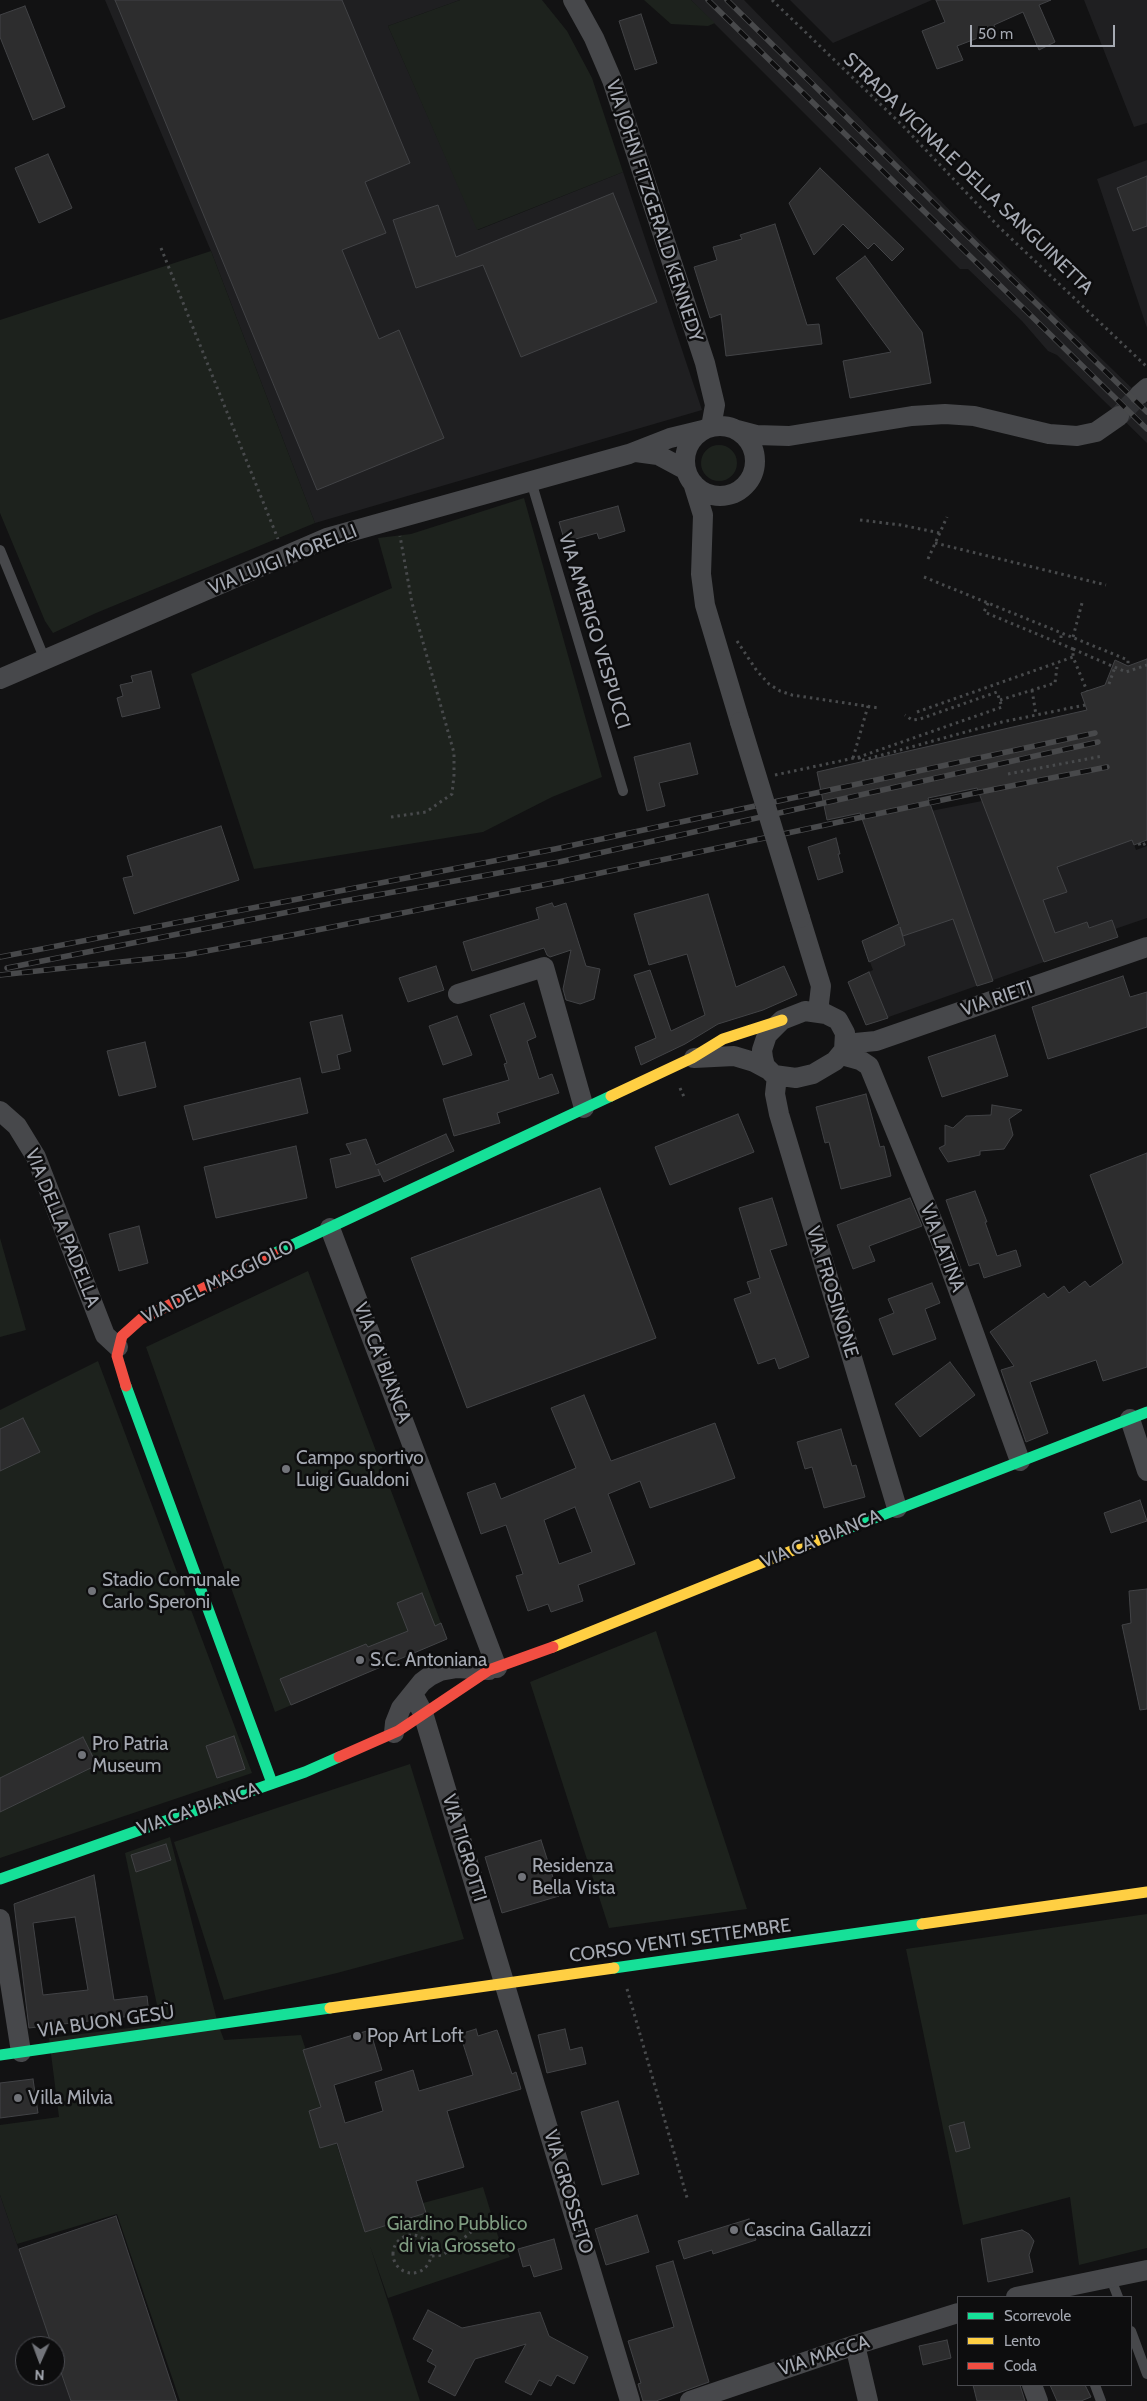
<!DOCTYPE html>
<html>
<head>
<meta charset="utf-8">
<style>
	body { margin:0 }
	#map { position:relative; width:1147px; height:2401px; overflow:hidden; background:#121213; font-family:Cabin,sans-serif }
	canvas { display:block }
	.legend { position:absolute; left:957px; top:2296px; width:175px; height:90px; box-sizing:border-box; background:#0d0d0e; border:1px solid #4a4b50; margin:0; padding:6px 9px; list-style:none; font-size:15px; color:#a5a9b2 }
	.legend li { display:flex; align-items:center; gap:10px; height:25px }
	.legend b { width:25px; border:1px solid #4a4b50 }
	.north { position:absolute; left:15px; top:2336px; width:50px; height:50px; box-sizing:border-box; background:#0d0d0e; border:1px solid #4a4b50; border-radius:50%; rotate:182deg; font-size:14px; font-weight:700; line-height:20px; text-align:center; color:#a5a9b2 }
	.north::after { content:''; display:block; margin:auto; width:18px; height:22px; background:#72747a; clip-path:polygon(50% 0,100% 100%,50% 72%,0 100%) }
	.scale { position:absolute; left:970px; top:25px; width:145px; height:22px; box-sizing:border-box; border:2px solid #a5a9b2; border-top:0; padding-left:6px; font-size:15px; line-height:18px; white-space:nowrap; color:#a5a9b2; -webkit-text-stroke:4px #0d0d0e; paint-order:stroke }
</style>
</head>
<body>
<div id="map">
<canvas width="1147" height="2401"></canvas>
<ul class="legend">
<li><b style="height:6px;background:#16e098"></b>Scorrevole</li>
<li><b style="height:6px;background:#ffcf43"></b>Lento</li>
<li><b style="height:6px;background:#f24e42"></b>Coda</li>
</ul>
<div class="north">N</div>
<div class="scale">50 m</div>
</div>
<script>
const ctx = document.querySelector('canvas').getContext('2d');
ctx.lineJoin = 'round';
function paint(path, color) { ctx.fillStyle = color; ctx.fill(path, 'evenodd'); }
const poly = rows => new Path2D(rows.map(r => 'M' + r).join(''));
function strokePath(path, color, width, dash) { ctx.strokeStyle = color; ctx.lineWidth = width; ctx.lineCap = dash ? 'butt' : 'round'; ctx.setLineDash(dash || []); ctx.stroke(path); }
function write(font, color, halo, rows, align = 'center') {
  ctx.font = font + ' Cabin,sans-serif'; ctx.lineWidth = 5; ctx.setLineDash([]); ctx.textBaseline = 'middle'; ctx.strokeStyle = halo; ctx.fillStyle = color; for (const [text, x, y, turn = 0] of rows) {
    ctx.save(); ctx.translate(x, y); ctx.rotate((+turn || 0) * Math.PI / 180); ctx.textAlign = isNaN(turn) ? turn : align; if (halo) ctx.strokeText(text, 0, 0); ctx.fillText(text, 0, 0); ctx.restore();
  }
}
paint(poly([
	[105,0,460,0,388,26,478,230,623,172,702,410,315,523,211,251],
	[691,0,744,0,970,231,1147,403,1147,443,1057,355,1048,351,1022,321,968,269,960,269],
	[790,0,932,0,833,43],
	[1084,0,1147,0,1147,123,1134,127],
	[1147,160,1147,328,1097,179],
	[982,801,1119,802,1136,850,1147,846,1147,918,1115,929,1112,920,1089,928,1087,922,1065,930,1039,945,1044,962,866,1025,848,982,873,970,862,941,899,924,864,824],
	[0,2195,52,2346,25,2346,25,2376,55,2376,55,2355,71,2401,0,2401]
]), '#1f1f21');
paint(poly([
	[460,0,542,0,567,31,592,78,623,172,477,230,388,26],
	[644,0,691,0,715,23,708,26,671,24],
	[211,251,315,523,96,613,53,633,45,621,0,513,0,320],
	'701 463a18 18 0 1 1 36 0a18 18 0 1 1-36 0Z',
	[524,498,602,777,552,797,483,832,254,869,191,674,392,588,378,538,411,534],
	[0,1238,26,1330,0,1337],
	[308,1271,447,1639,275,1712,146,1347],
	[98,1361,252,1773,0,1858,0,1410],
	[656,1631,747,1909,609,1928,530,1682],
	[410,1764,464,1939,337,1973,224,2000,174,1842],
	[170,1837,218,2024,224,2040,301,2035,365,2232,425,2213,423,2203,483,2187,498,2236,510,2257,388,2298,370,2246,420,2401,180,2401,117,2214,17,2244,0,2195,0,2125,59,2117,49,2038,161,2024,125,1853],
	[1147,1914,1147,2248,1079,2265,1070,2197,963,2225,906,1949]
]), '#1d221d');
const building = poly([
	[115,0,342,0,410,163,365,182,386,233,342,250,379,339,399,330,444,438,317,490,115,0],
	[936,0,1051,0,1039,5,1055,42,1039,50,1023,12,994,25,996,31,957,46,963,60,937,69,922,31,945,22,936,0],
	[25,6,65,107,33,120,0,37,0,15,25,6],
	[641,14,657,63,635,70,619,21,641,14],
	[48,154,72,208,39,223,15,168,48,154],
	[820,168,904,249,892,261,874,243,868,249,843,224,814,255,789,203,820,168],
	[1147,176,1147,226,1133,231,1117,188,1147,176],
	[613,193,657,302,521,357,483,265,416,288,393,220,438,205,456,257,613,193],
	[775,224,807,325,819,324,822,344,726,356,721,314,710,318,694,267,717,260,713,247,742,239,740,235,775,224],
	[865,256,922,332,931,383,850,398,843,361,891,352,836,278,865,256],
	[618,506,625,531,599,539,597,533,565,542,559,522,618,506],
	[1147,659,1147,840,1134,845,1132,840,1057,867,1067,892,1043,900,1055,933,1087,922,1089,928,1112,920,1118,937,1044,962,977,788,928,798,993,981,977,986,953,919,903,936,900,927,905,945,869,962,862,941,899,924,860,813,827,820,817,772,1087,710,1081,693,1105,685,1115,660,1128,666,1147,659],
	[151,671,160,708,122,717,117,698,123,696,120,685,133,682,131,676,151,671],
	[690,743,698,774,659,783,665,806,647,811,634,757,690,743],
	[221,826,239,880,134,914,123,878,133,876,127,856,221,826],
	[836,838,840,854,838,854,843,872,818,880,808,847,836,838],
	[708,894,736,987,784,966,797,995,763,1010,718,1024,685,1044,641,1065,635,1047,656,1038,634,975,650,970,671,1031,705,1015,687,954,649,965,634,914,708,894],
	[552,903,554,907,566,903,586,966,600,969,594,999,580,1004,566,1000,563,989,571,950,550,957,547,955,544,948,472,971,463,942,539,919,536,908,552,903],
	[436,966,444,990,408,1002,399,978,436,966],
	[869,972,888,1018,866,1025,848,982,869,972],
	[1123,976,1130,997,1147,992,1147,1027,1048,1059,1032,1007,1123,976],
	[524,1003,536,1037,527,1041,539,1079,552,1074,559,1093,497,1113,500,1123,454,1136,443,1099,509,1080,504,1064,507,1063,490,1015,524,1003],
	[342,1015,351,1051,337,1055,340,1069,322,1073,310,1022,342,1015],
	[457,1016,472,1055,443,1065,429,1026,457,1016],
	[995,1035,1008,1076,942,1097,928,1057,995,1035],
	[145,1042,156,1087,119,1096,107,1051,145,1042],
	[300,1078,308,1113,193,1140,184,1106,300,1078],
	[866,1094,880,1147,884,1146,891,1176,841,1189,829,1142,825,1143,816,1107,866,1094],
	[992,1105,1022,1110,1009,1119,1013,1135,1004,1149,980,1151,980,1155,948,1162,939,1148,945,1145,945,1125,953,1128,966,1116,991,1115,992,1105],
	[738,1114,754,1152,670,1185,655,1147,738,1114],
	[446,1134,454,1151,384,1182,378,1169,380,1175,336,1188,330,1159,351,1154,346,1144,366,1139,376,1165,446,1134],
	[296,1146,307,1198,216,1218,204,1167,296,1146],
	[1147,1153,1147,1367,1103,1381,1096,1360,1030,1382,1048,1433,1026,1442,1001,1370,1014,1366,990,1332,1044,1293,1048,1298,1064,1286,1069,1293,1085,1281,1090,1287,1123,1263,1090,1175,1147,1153],
	[600,1188,656,1338,467,1408,411,1258,600,1188],
	[975,1191,987,1222,985,1222,997,1256,1016,1250,1021,1266,984,1278,979,1263,969,1266,946,1200,975,1191],
	[772,1198,787,1245,770,1250,809,1357,779,1369,775,1358,758,1364,734,1299,751,1293,747,1282,760,1278,739,1208,772,1198],
	[910,1198,922,1226,869,1246,875,1261,853,1269,837,1225,910,1198],
	[139,1226,148,1263,119,1271,109,1234,139,1226],
	[932,1283,940,1303,925,1309,936,1339,893,1355,879,1319,894,1313,888,1299,932,1283],
	[950,1362,975,1395,920,1437,895,1404,950,1362],
	[584,1395,611,1461,715,1423,735,1478,650,1508,640,1481,608,1494,635,1564,578,1585,583,1601,551,1612,548,1604,528,1611,516,1576,523,1574,506,1525,481,1534,467,1493,495,1483,501,1499,576,1468,551,1408,584,1395],
	[575,1507,592,1552,559,1564,544,1520,575,1507],
	[23,1418,40,1452,0,1471,0,1429,23,1418],
	[841,1429,852,1466,856,1465,865,1497,824,1508,812,1467,805,1469,797,1442,841,1429],
	[1140,1500,1147,1521,1111,1533,1104,1513,1140,1500],
	[1147,1589,1147,1709,1140,1710,1122,1625,1131,1623,1129,1591,1147,1589],
	[422,1593,435,1626,441,1623,447,1639,291,1705,280,1679,366,1644,368,1647,408,1631,397,1603,422,1593],
	[234,1736,245,1769,217,1778,206,1746,234,1736],
	[83,1737,97,1765,0,1812,0,1778,83,1737],
	[541,1840,559,1896,502,1913,485,1857,541,1840],
	[166,1844,171,1860,136,1872,131,1855,166,1844],
	[94,1875,114,2000,147,1996,149,2014,29,2028,14,1904,94,1875],
	[75,1917,88,1990,43,1995,33,1923,75,1917],
	[476,2029,478,2036,497,2030,512,2074,516,2072,521,2089,447,2111,464,2167,416,2181,426,2213,365,2232,337,2143,320,2148,309,2111,321,2107,303,2050,370,2030,382,2070,334,2085,345,2123,383,2111,375,2082,413,2070,419,2091,473,2075,460,2034,476,2029],
	[565,2029,570,2050,582,2047,586,2064,547,2073,538,2035,565,2029],
	[33,2079,38,2113,0,2118,0,2083,33,2079],
	[618,2101,639,2174,602,2185,581,2112,618,2101],
	[964,2122,970,2148,956,2152,949,2126,964,2122],
	[637,2215,649,2252,606,2265,595,2229,637,2215],
	[116,2216,177,2401,71,2401,55,2355,55,2346,52,2346,19,2249,116,2216],
	[749,2219,756,2240,713,2254,712,2250,684,2259,678,2241,749,2219],
	[1022,2230,1029,2234,1034,2241,1029,2255,1033,2272,988,2282,981,2239,1022,2230],
	[554,2239,562,2269,534,2277,530,2265,523,2267,518,2249,554,2239],
	[673,2261,709,2382,656,2401,643,2401,638,2384,641,2383,628,2341,674,2327,656,2266,673,2261],
	[428,2310,462,2328,540,2312,549,2336,588,2357,574,2384,557,2375,551,2386,539,2380,531,2395,505,2382,526,2344,475,2359,455,2396,428,2382,436,2366,427,2361,433,2350,413,2339,428,2310],
	[947,2340,951,2358,923,2365,919,2346,947,2340],
	[973,2385,1020,2385,1025,2401,977,2401,973,2385],
	[1050,2385,1085,2385,1091,2397,1081,2401,1057,2401,1050,2385]
]);
paint(building, '#2d2d2e');
strokePath(building, '#424346', 1);
strokePath(poly([
	[1119,416,1139,395]
]), '#2f3033', 20, [20, 10]);
strokePath(poly([
	[772,0,902,125,999,227,1147,367],
	[161,248,278,539],
	[860,520,901,525,940,533],
	[935,543,1106,585],
	[928,559,947,517],
	[924,577,1128,660,1128,665],
	[988,603,984,612,1073,649,1073,657],
	[1073,637,1082,603],
	[1061,638,1061,633],
	[737,641,757,671,769,684,780,691,792,695,879,708],
	[1073,649,1126,672,1147,665],
	[1109,684,1115,667],
	[1032,690,1036,715],
	[1000,700,1055,683,1057,667],
	[917,712,1073,657,1087,691],
	[859,757,860,761,1002,722,1085,705],
	[853,758,868,706],
	[1008,774,1103,756],
	[775,775,859,757,1002,707,997,692,920,719,912,720,905,715],
	[391,817,426,812,452,794,454,775,454,753,412,603,400,536],
	[1139,843,1140,846,1147,843],
	[680,1088,684,1097],
	[627,1989,688,2201],
	'393 2254a19 19 0 1 1 38 0a19 19 0 1 1-38 0Z',
	[432,2256,443,2255,492,2215]
]), '#484a4c', 3, [2.5, 4]);
strokePath(poly([
	[531,481,623,791],
	[0,550,45,660],
	[1111,2279,1118,2297],
	[1131,2331,1147,2374],
	[1095,2385,1101,2401]
]), '#47484b', 10);
strokePath(poly([
	[573,0,594,38,612,80,705,363,715,405,711,427],
	[1139,395,1147,388],
	'685 461a35 35 0 1 1 70 0a35 35 0 1 1-70 0Z',
	[737,430,756,435,789,436,912,416,945,414,974,416,1049,434,1077,436,1096,432,1119,416],
	[636,452,658,455,686,470],
	[693,483,703,515,701,574,705,605,740,722],
	[0,679,327,538,629,454,670,438,703,430],
	[800,918,821,986,818,1012],
	[458,994,544,967,584,1108],
	[805,1011,826,1014,838,1020,845,1033,844,1050,835,1061,813,1074,796,1078,774,1075,765,1066,763,1058,762,1050,767,1035,782,1020,805,1011],
	[845,1044,876,1041,1147,947],
	[842,1055,860,1060,869,1066,941,1242,1020,1461],
	[694,1058,734,1056,754,1062,767,1069],
	[777,1076,775,1094,779,1114,897,1508],
	[0,1111,17,1126,36,1157,105,1335,118,1347],
	[330,1228,497,1668],
	[1130,1419,1147,1471],
	[413,1694,423,1713,630,2401],
	[394,1733,395,1723,401,1708,422,1682,430,1676,440,1671,457,1668,489,1670],
	[0,1919,21,2052],
	[1016,2297,1147,2270],
	[855,2345,868,2401],
	[1032,2385,1038,2401],
	[690,2401,855,2345,958,2313]
]), '#47484b', 20);
strokePath(poly([
	[273,1254,611,1096],
	[126,1386,272,1783],
	[821,1539,1147,1412],
	[0,1879,305,1772,339,1757],
	[614,1968,922,1924],
	[0,2055,330,2008]
]), '#16e098', 11);
strokePath(poly([
	[611,1096,692,1058,723,1039,782,1020],
	[553,1647,821,1539],
	[922,1924,1147,1892],
	[330,2008,614,1968]
]), '#ffcf43', 11);
strokePath(poly([
	[126,1386,117,1356,122,1336,141,1319,273,1254],
	[339,1757,398,1731,489,1670,553,1647]
]), '#f24e42', 11);
const rail = poly([
	[708,0,1147,429],
	[727,0,1147,412],
	[0,957,555,849,1095,733],
	[7,968,344,901,559,862,1098,742],
	[0,975,185,955,292,935,563,881,975,793,1107,767]
]);
strokePath(rail, '#48494b', 5.5);
strokePath(rail, '#0d0d0e', 4, [11]);
strokePath(poly([
	[740,722,800,918]
]), '#47484b', 20);
for (const [x, y, r, color] of [
	[286,1469,5,"#72747a"],
	[92,1591,5,"#72747a"],
	[360,1660,5,"#72747a"],
	[82,1755,5,"#72747a"],
	[522,1877,5,"#72747a"],
	[357,2036,5,"#72747a"],
	[18,2098,5,"#72747a"],
	[734,2230,5,"#72747a"]
]) { const dot = new Path2D(); dot.arc(x, y, r, 0, 2 * Math.PI); ctx.fillStyle = color; ctx.fill(dot); strokePath(dot, '#0d0d0e', 2); }
write('19px', '#a5a9b2', '#0d0d0e', [
	["STRADA VICINALE DELLA SANGUINETTA",968,174,44],
	["VIA JOHN FITZGERALD KENNEDY",654,211,72],
	["VIA LUIGI MORELLI",283,560,-22],
	["VIA AMERIGO VESPUCCI",594,631,73],
	["VIA RIETI",997,999,-19],
	["VIA DELLA PADELLA",62,1228,68],
	["VIA LATINA",942,1248,69],
	["VIA DEL MAGGIOLO",218,1282,-26],
	["VIA FROSINONE",832,1292,73],
	["VIA CA' BIANCA",382,1363,69],
	["VIA CA' BIANCA",821,1539,-22],
	["VIA CA' BIANCA",198,1809,-19],
	["VIA TIGROTTI",464,1848,73],
	["CORSO VENTI SETTEMBRE",680,1941,-8],
	["VIA BUON GESÙ",106,2022,-8],
	["VIA GROSSETO",568,2192,73],
	["VIA MACCA",824,2356,-18]
]);
write('19px', '#a5a9b2', '#0d0d0e', [
	["Campo sportivo",296,1458],
	["Luigi Gualdoni",296,1480],
	["Stadio Comunale",102,1580],
	["Carlo Speroni",102,1602],
	["S.C. Antoniana",370,1660],
	["Pro Patria",92,1744],
	["Museum",92,1766],
	["Residenza",532,1866],
	["Bella Vista",532,1888],
	["Pop Art Loft",367,2036],
	["Villa Milvia",28,2098],
	["Cascina Gallazzi",744,2230]
], 'left');
write('19px', '#7e9b80', '#0d0d0e', [
	["Giardino Pubblico",457,2224],
	["di via Grosseto",457,2246]
]);
</script>
</body>
</html>
